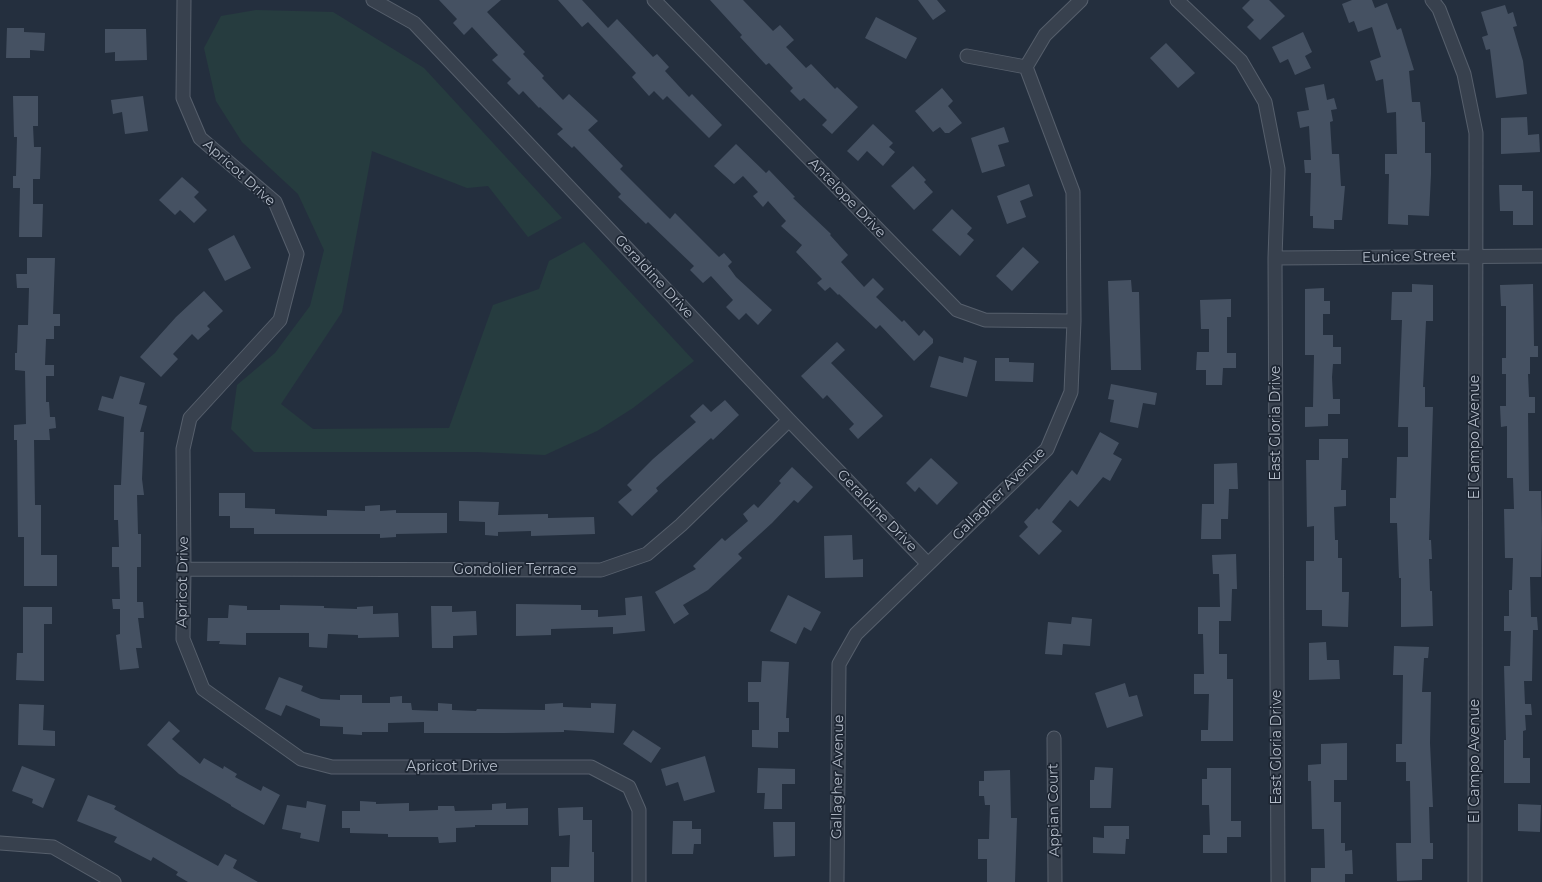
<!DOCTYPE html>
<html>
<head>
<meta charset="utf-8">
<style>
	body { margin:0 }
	canvas { display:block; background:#242f3e }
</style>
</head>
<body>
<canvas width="1542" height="882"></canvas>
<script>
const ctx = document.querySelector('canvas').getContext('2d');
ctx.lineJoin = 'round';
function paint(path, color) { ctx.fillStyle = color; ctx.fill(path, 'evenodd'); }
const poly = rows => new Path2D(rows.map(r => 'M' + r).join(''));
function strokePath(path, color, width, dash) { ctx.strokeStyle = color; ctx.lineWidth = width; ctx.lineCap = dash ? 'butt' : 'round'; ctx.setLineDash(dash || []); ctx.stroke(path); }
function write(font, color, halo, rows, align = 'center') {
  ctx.font = font + ' Montserrat,sans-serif'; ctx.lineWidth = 3.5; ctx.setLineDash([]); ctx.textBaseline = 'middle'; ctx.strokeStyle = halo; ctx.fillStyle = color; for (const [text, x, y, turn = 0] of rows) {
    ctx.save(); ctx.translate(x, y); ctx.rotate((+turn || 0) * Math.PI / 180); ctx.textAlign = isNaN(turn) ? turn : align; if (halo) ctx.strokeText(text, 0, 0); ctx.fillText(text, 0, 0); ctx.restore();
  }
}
paint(poly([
	[256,10,333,12,424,68,562,218,528,237,488,186,467,188,372,151,342,312,281,404,313,429,449,428,493,305,539,289,549,261,584,242,694,361,633,408,597,431,545,455,477,452,254,452,231,429,237,385,275,353,310,306,324,250,298,194,242,142,216,101,204,48,221,16]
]), '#263c3f');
paint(poly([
	[439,0,501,0,487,12,525,52,523,54,544,76,542,78,563,100,569,94,598,121,588,130,623,166,620,169,670,219,675,213,719,257,724,253,732,262,728,266,736,277,772,310,758,325,746,313,739,320,726,307,733,300,711,276,703,283,690,270,694,266,648,222,646,224,618,197,621,194,574,146,572,148,557,134,563,129,540,107,539,108,523,91,519,95,507,83,511,79,492,60,498,55,472,27,464,35,453,23,457,19],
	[558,0,582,0,608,28,617,19,653,57,657,54,669,67,665,71,689,97,692,94,722,125,709,138,667,96,663,100,654,91,649,96,632,77,636,73,588,22,582,27],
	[710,0,743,0,773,31,780,25,794,40,786,47,806,68,811,64,835,89,837,87,858,107,832,134,822,125,827,120,804,98,800,101,790,91,793,88,769,63,766,65,740,37,742,35],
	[918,0,937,0,946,11,933,20],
	[1250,0,1269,0,1285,16,1260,40,1247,27,1254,20,1242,8],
	[1352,0,1372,0,1375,8,1387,3,1397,30,1401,28,1414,70,1409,71,1412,102,1420,102,1422,122,1425,122,1425,153,1431,153,1431,174,1429,216,1408,215,1408,225,1388,224,1389,174,1385,174,1385,154,1397,154,1396,112,1387,113,1383,79,1376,81,1370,61,1381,57,1372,27,1358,32,1354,21,1349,23,1342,4],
	[1505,5,1508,14,1513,12,1517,26,1513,27,1523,61,1527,94,1496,98,1490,49,1486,50,1482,37,1488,35,1481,12],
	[876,17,917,38,906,59,865,38],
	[7,28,24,28,24,32,45,33,44,51,30,50,30,58,6,58],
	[105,29,146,29,147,60,115,61,115,52,105,53],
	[1303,32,1312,52,1305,56,1311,68,1295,75,1288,59,1280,63,1272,47],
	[1166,43,1195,73,1178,88,1150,58],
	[1324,84,1327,100,1334,98,1337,109,1331,110,1333,121,1330,122,1332,154,1339,154,1341,186,1345,186,1342,220,1334,220,1334,229,1313,228,1313,216,1310,216,1311,173,1305,173,1304,160,1311,160,1309,126,1300,128,1297,112,1309,110,1305,88],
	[942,88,953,101,948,106,962,123,949,133,945,133,940,127,933,132,915,111],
	[13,96,38,96,38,126,33,126,34,147,41,147,40,179,33,179,33,204,43,204,42,237,19,237,20,188,13,188,13,176,16,176,17,137,14,137],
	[143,96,148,131,125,134,122,112,113,114,111,100],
	[1527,117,1528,135,1539,134,1540,152,1501,154,1501,118],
	[873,124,893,143,889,147,895,152,883,166,867,151,858,161,847,151],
	[1004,127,1009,142,998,145,1005,166,982,173,971,138],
	[736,144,766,173,769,170,795,197,793,198,831,234,830,235,848,255,841,262,864,287,873,278,884,289,876,297,902,322,904,320,919,336,924,330,933,339,933,343,914,361,880,325,876,329,839,294,838,295,830,287,825,291,817,283,822,279,796,252,802,245,781,226,786,221,768,201,763,207,753,196,758,192,743,176,734,184,714,166],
	[913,166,926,180,924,182,933,192,914,210,891,186],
	[182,177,199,192,194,197,207,210,194,223,180,210,175,215,159,200],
	[1029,184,1033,196,1020,201,1026,217,1007,224,997,196],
	[1499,185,1522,185,1522,191,1533,191,1533,225,1513,225,1513,211,1500,211],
	[952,209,972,228,967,234,974,240,960,256,932,230],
	[234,235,251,268,225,281,208,249],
	[1023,247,1039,262,1012,291,996,276],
	[27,258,55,258,53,314,60,314,60,326,54,326,54,339,46,339,45,365,54,365,54,376,46,376,46,402,49,402,50,417,55,417,56,428,49,429,50,440,34,440,35,505,41,505,41,555,57,555,57,586,24,586,24,537,18,537,17,440,14,440,14,425,26,424,25,371,15,370,15,353,17,353,18,325,28,325,29,288,17,288,16,274,27,274],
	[1131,280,1132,292,1139,292,1141,370,1111,370,1108,281],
	[1412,284,1433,285,1433,321,1426,321,1423,387,1425,387,1425,407,1433,407,1429,540,1431,540,1432,559,1429,559,1430,591,1432,591,1433,626,1401,627,1401,578,1399,578,1397,523,1390,523,1390,498,1396,498,1397,457,1408,457,1408,427,1398,427,1402,320,1391,320,1392,292,1412,292],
	[1533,284,1534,346,1538,346,1538,357,1530,357,1530,374,1528,374,1529,397,1535,397,1535,413,1528,413,1529,491,1541,491,1542,528,1541,577,1530,577,1531,617,1537,617,1538,630,1533,630,1532,681,1524,681,1525,704,1531,704,1532,715,1525,715,1526,730,1523,731,1523,758,1530,758,1530,783,1504,783,1504,740,1506,740,1504,666,1510,666,1511,631,1504,631,1504,616,1509,616,1509,590,1512,590,1513,558,1505,558,1504,509,1514,509,1513,478,1507,478,1507,426,1501,427,1500,406,1506,406,1506,374,1502,374,1502,358,1506,358,1506,306,1501,306,1500,285],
	[1324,288,1324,301,1330,301,1330,314,1323,314,1323,335,1333,335,1333,347,1341,347,1341,364,1333,364,1332,377,1333,399,1340,399,1340,414,1328,414,1328,426,1305,427,1305,407,1313,407,1314,355,1305,355,1305,289],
	[204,291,223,311,207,326,210,329,198,340,192,334,173,354,178,359,161,377,140,357,176,317],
	[1231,299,1231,317,1227,317,1227,353,1236,353,1236,368,1223,368,1222,385,1206,385,1206,370,1196,370,1197,352,1209,352,1209,329,1201,329,1200,300],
	[837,342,845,350,831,363,883,416,858,439,849,429,854,424,827,395,823,399,801,376],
	[939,356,963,363,964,357,977,361,967,397,930,387],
	[995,358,1009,358,1009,362,1034,363,1033,382,995,381],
	[120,376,145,383,139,404,147,406,140,432,144,432,142,479,144,495,137,495,138,534,141,534,141,567,137,567,137,602,143,602,144,618,138,618,142,648,136,648,139,668,120,670,116,635,120,634,120,609,113,609,112,599,120,599,119,567,112,567,112,547,119,547,118,520,114,520,114,485,121,485,124,417,98,410,102,396,113,399],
	[1111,384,1157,393,1155,405,1143,403,1138,428,1110,422,1114,400,1108,399],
	[725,400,739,415,713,440,711,438,656,488,658,491,632,516,618,502,632,490,627,485,653,459,696,422,690,416,703,404,711,412],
	[1100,432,1119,443,1113,454,1122,459,1110,481,1103,477,1078,507,1070,500,1052,522,1062,531,1039,555,1019,536,1028,527,1024,522,1037,508,1039,510,1072,470,1077,475],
	[1319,439,1348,439,1348,458,1342,458,1341,490,1346,490,1346,506,1334,507,1335,540,1338,540,1338,558,1342,558,1342,592,1349,592,1348,627,1322,626,1322,610,1306,610,1306,561,1314,561,1314,526,1307,527,1306,460,1319,460],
	[931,458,958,483,937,505,919,487,915,492,906,483],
	[1237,463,1238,489,1229,489,1228,519,1221,519,1221,539,1201,539,1202,504,1214,504,1214,464],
	[792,467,813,487,798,503,794,500,772,523,738,554,742,558,708,590,683,605,689,614,674,624,655,592,696,569,693,566,722,538,725,541,748,521,743,514,754,504,758,508,781,483,779,481],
	[219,493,245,493,245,508,275,509,275,514,327,516,327,510,365,511,365,506,380,505,380,511,396,510,396,513,447,513,447,533,396,534,396,537,380,538,380,534,254,534,254,528,230,528,230,516,219,516],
	[459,501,499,502,498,515,548,514,548,518,594,517,595,534,531,536,531,531,498,532,498,536,485,535,485,522,459,521],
	[852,535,853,560,863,559,863,577,825,578,824,536],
	[1236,554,1237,589,1232,589,1231,621,1219,621,1219,654,1227,654,1227,679,1233,679,1233,741,1201,741,1201,730,1208,730,1209,694,1194,694,1194,674,1204,674,1203,634,1198,634,1198,607,1220,607,1219,574,1213,574,1212,555],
	[788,595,821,612,811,631,804,627,796,644,770,631],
	[642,596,645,631,613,634,613,627,551,629,551,635,516,636,516,604,581,605,581,610,598,610,598,617,626,615,625,598],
	[229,605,247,606,247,610,280,610,280,605,324,606,324,608,357,609,357,607,373,606,373,614,398,613,399,637,358,638,358,635,328,634,327,648,309,647,309,633,246,633,246,645,219,644,220,641,207,641,208,618,228,618],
	[431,606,452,606,452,612,476,611,477,635,453,636,453,648,432,648],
	[23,607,52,607,52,624,44,624,44,681,16,680,17,653,23,653],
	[1072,617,1092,619,1090,646,1063,644,1062,655,1045,654,1048,622,1071,624],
	[1326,642,1327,660,1339,660,1340,679,1309,680,1309,643],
	[1394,646,1429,647,1428,658,1424,658,1422,692,1431,692,1430,743,1433,807,1429,807,1430,843,1433,843,1433,859,1422,859,1422,880,1397,881,1396,843,1411,843,1410,781,1406,781,1406,762,1396,762,1396,744,1402,744,1403,675,1393,675],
	[762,661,789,662,786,718,789,718,789,732,778,732,778,748,752,747,752,730,759,730,759,702,748,702,748,682,761,682],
	[279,677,303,686,301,691,321,699,340,700,340,695,362,695,362,703,390,703,390,697,402,696,402,703,411,703,412,710,438,711,438,703,452,704,452,710,476,711,477,709,545,710,545,704,563,703,563,707,591,708,591,703,616,704,614,733,564,730,564,732,505,733,424,733,424,722,388,723,388,732,362,732,362,735,343,734,343,727,320,726,320,719,286,705,281,716,265,709],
	[1125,683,1129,697,1137,695,1143,716,1107,728,1095,693],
	[19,704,44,705,43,730,55,731,55,746,18,745],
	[169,721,180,731,172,739,200,764,204,758,223,769,224,766,237,774,235,777,261,791,263,786,280,795,264,825,231,806,231,805,179,774,147,745],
	[633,730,661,748,651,763,623,744],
	[1347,743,1347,780,1334,780,1334,802,1341,802,1341,843,1345,843,1345,851,1352,850,1353,874,1345,874,1345,882,1311,882,1311,868,1325,868,1324,829,1312,829,1311,781,1308,781,1308,765,1321,764,1321,744],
	[705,756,715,792,684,801,678,782,666,786,661,769],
	[22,766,55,779,43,808,32,803,33,799,12,791],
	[1095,767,1113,768,1111,808,1090,808,1090,780,1094,780],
	[758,768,795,769,795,784,782,784,782,809,764,809,765,793,757,793],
	[1207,768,1231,768,1231,821,1241,821,1241,837,1227,837,1227,853,1203,853,1203,835,1210,835,1209,805,1202,805,1202,779,1207,779],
	[1010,770,1011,818,1017,818,1015,882,987,882,987,859,978,859,978,839,989,839,990,805,985,805,984,796,979,796,979,781,984,781,984,771],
	[88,795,116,806,114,809,218,866,225,854,237,860,233,868,258,882,188,882,176,875,178,872,153,857,151,861,114,842,117,837,77,821],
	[307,801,326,805,319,842,300,838,301,833,282,829,287,805,306,808],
	[360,801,376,802,376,804,409,803,409,811,438,810,438,806,454,806,455,811,492,810,492,804,506,803,506,809,528,808,528,825,475,825,475,827,456,828,456,842,439,843,438,837,388,837,388,834,350,833,350,828,342,828,342,811,360,811],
	[1518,804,1541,805,1540,832,1518,831],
	[583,807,583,820,592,820,592,852,594,852,594,882,551,882,551,867,569,867,570,835,559,836,558,808],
	[673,821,692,821,692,829,701,829,701,844,694,844,693,854,672,854],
	[773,822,795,822,795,856,774,857],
	[1104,826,1129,826,1129,839,1126,839,1125,854,1093,853,1093,837,1104,838]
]), '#455162');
const minor = poly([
	[184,0,183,98,200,138,275,202,297,254,280,320,190,418,183,449,184,569,183,639,203,689,301,759,332,767,591,767,629,787,639,810,639,882],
	[373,0,414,23,789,420,927,563],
	[654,0,957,310,985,320,1074,321],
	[1177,0,1241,61,1265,102,1278,169,1275,258,1278,882],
	[1432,0,1439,9,1464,74,1476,133,1475,882],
	[967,56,1026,67],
	[1275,258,1542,256],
	[184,569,601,570,647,554,681,525,789,420],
	[1054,738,1055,882],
	[0,843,53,847,114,882],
	[837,882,839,664,856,634,1047,449,1071,392,1074,321,1073,192,1026,67,1045,35,1081,0]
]);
strokePath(minor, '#565f6c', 15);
strokePath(minor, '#38414e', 13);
write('14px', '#b4bcc9', '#1d2633', [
	["Apricot Drive",239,173,42],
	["Antelope Drive",847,198,46],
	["Eunice Street",1409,257,-1],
	["Geraldine Drive",654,277,47],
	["East Gloria Drive",1276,423,-90],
	["El Campo Avenue",1475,437,-90],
	["Gallagher Avenue",999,494,-45],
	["Geraldine Drive",877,511,46],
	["Gondolier Terrace",515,570],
	["Apricot Drive",183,582,-89],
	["East Gloria Drive",1277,747,-90],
	["El Campo Avenue",1475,761,-90],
	["Apricot Drive",452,767],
	["Gallagher Avenue",838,777,-89],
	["Appian Court",1054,810,-91]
]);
</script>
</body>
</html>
